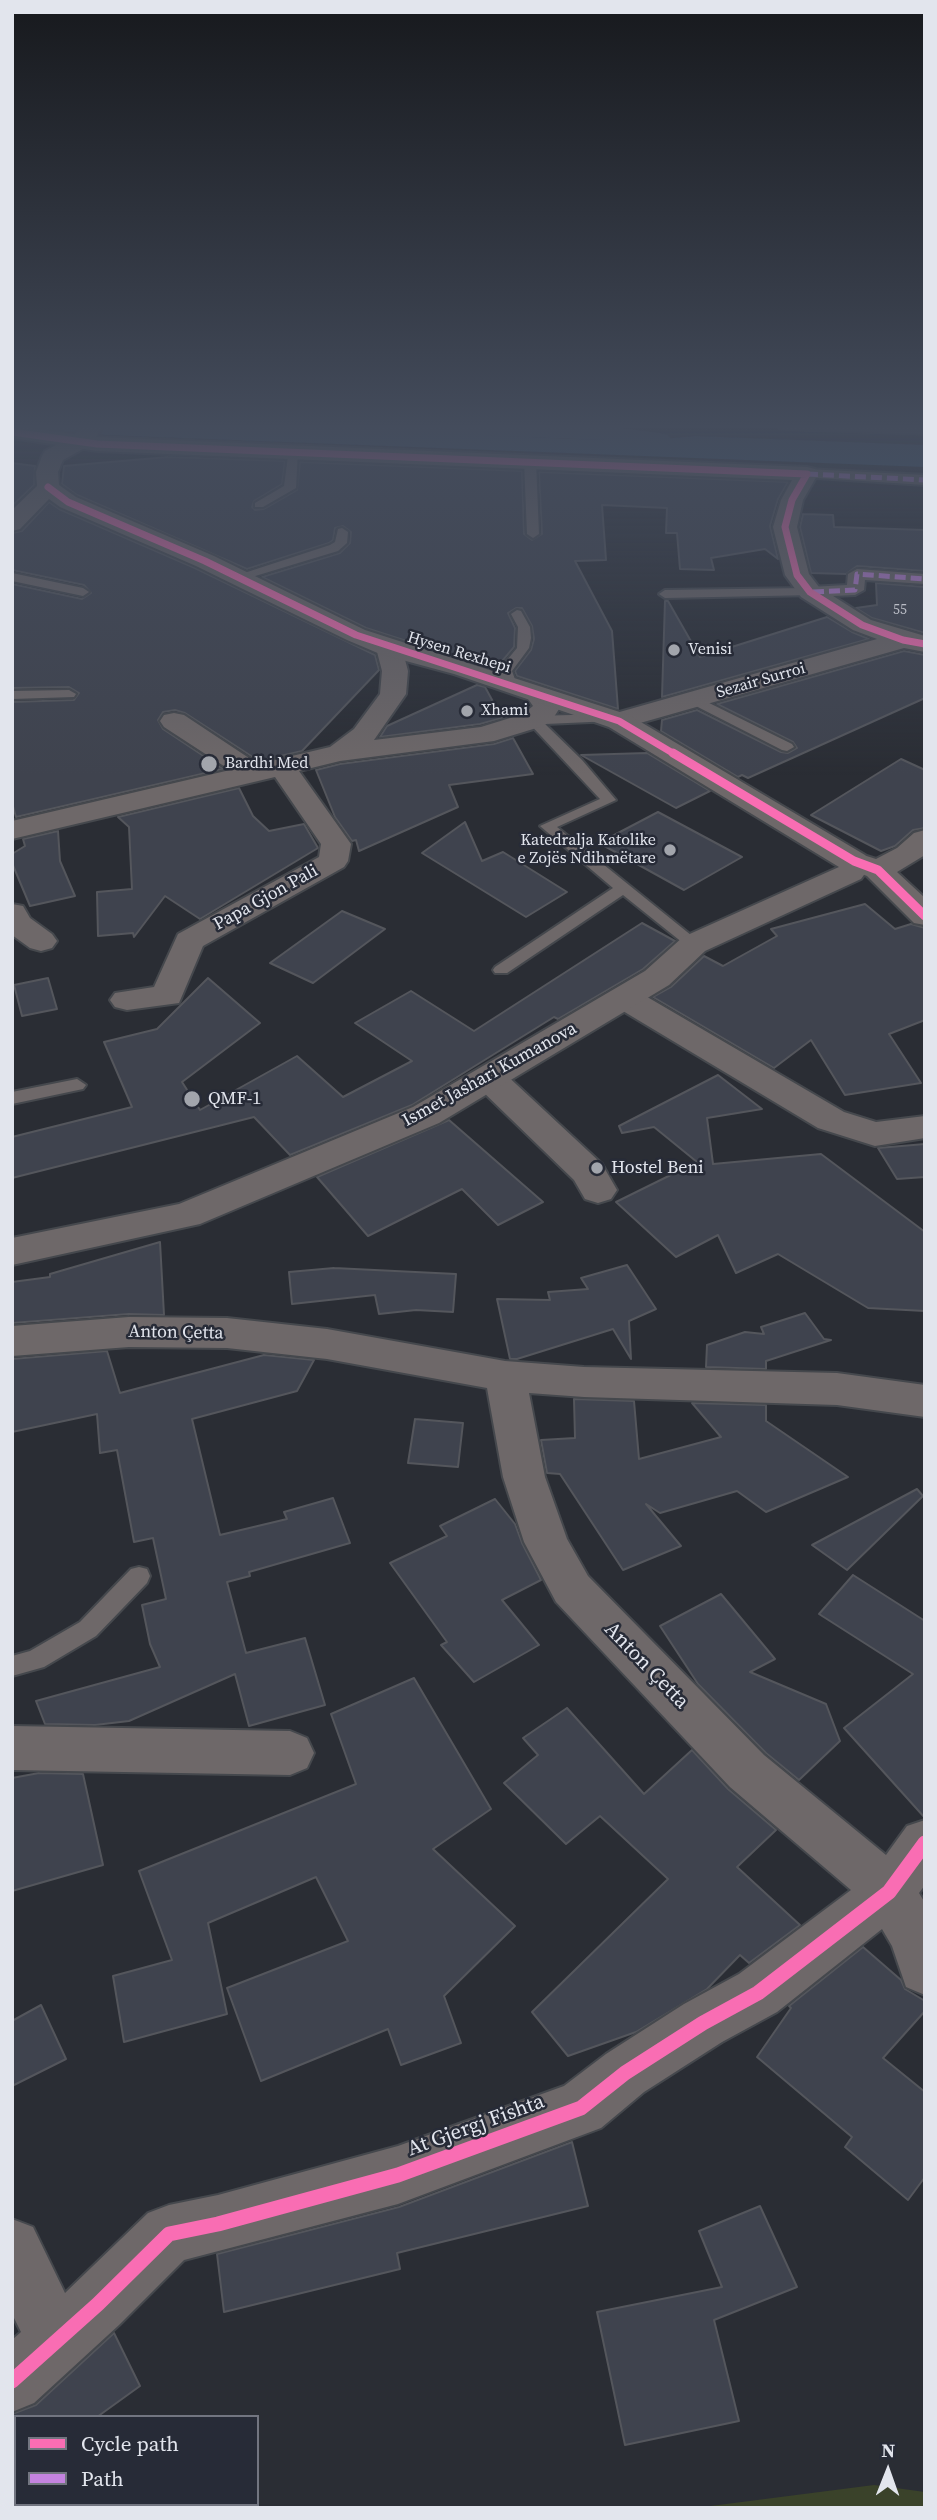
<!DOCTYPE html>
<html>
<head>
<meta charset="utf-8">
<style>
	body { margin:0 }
	#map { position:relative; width:937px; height:2520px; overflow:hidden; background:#2a2d34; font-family:"Source Serif 4",serif }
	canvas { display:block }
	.frame { position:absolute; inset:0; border:14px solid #e2e5ed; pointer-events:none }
	.legend { position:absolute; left:14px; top:2415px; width:245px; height:91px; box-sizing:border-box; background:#272b37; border:2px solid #727580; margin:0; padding:9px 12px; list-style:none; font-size:21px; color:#e2e5ed }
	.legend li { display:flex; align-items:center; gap:14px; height:35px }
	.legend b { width:35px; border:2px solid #727580 }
	.north { position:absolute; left:853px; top:2436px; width:70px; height:70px; -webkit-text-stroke:5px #272b37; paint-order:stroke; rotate:1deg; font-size:19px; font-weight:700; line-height:28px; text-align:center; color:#e2e5ed }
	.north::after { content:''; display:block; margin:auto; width:24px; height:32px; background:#e2e5ed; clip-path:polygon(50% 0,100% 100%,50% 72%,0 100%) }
</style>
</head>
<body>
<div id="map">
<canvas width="937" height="2520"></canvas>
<div class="frame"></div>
<ul class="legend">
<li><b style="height:9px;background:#f96db3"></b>Cycle path</li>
<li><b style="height:9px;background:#c483df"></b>Path</li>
</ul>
<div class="north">N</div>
</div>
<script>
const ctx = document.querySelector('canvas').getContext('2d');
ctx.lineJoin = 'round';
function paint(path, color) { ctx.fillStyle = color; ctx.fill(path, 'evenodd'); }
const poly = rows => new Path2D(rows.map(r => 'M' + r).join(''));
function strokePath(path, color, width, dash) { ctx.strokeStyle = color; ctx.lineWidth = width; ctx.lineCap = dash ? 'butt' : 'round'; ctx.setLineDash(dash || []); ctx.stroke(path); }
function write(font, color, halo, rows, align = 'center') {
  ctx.font = font + ' "Source Serif 4",serif'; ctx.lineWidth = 5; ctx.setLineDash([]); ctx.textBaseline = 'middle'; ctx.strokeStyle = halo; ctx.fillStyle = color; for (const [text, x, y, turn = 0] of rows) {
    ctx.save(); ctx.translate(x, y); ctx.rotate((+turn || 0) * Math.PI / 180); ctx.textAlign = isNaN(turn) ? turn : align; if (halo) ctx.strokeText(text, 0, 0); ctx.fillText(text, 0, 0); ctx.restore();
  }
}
paint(poly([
	[874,2485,925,2492,925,2508,695,2508]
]), '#3a422a');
paint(poly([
	[12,423,212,423,574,439,652,440,695,436,925,445,925,467,106,435,12,426]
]), '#3c607f');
paint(poly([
	[324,423,605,426,660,433,668,435,672,440,668,445,660,447,605,440,335,430,327,428,324,423]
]), '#3c607f');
const building = poly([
	[168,457,285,461,282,484,254,501,252,507,255,510,264,509,297,490,300,462,522,471,524,534,532,540,542,534,539,472,788,482,778,499,770,526,778,559,765,549,711,558,714,570,680,569,677,533,666,533,667,508,602,505,606,560,575,561,612,631,618,709,517,676,515,671,531,650,534,639,532,626,522,608,516,608,508,613,515,628,514,647,498,666,469,661,366,628,262,577,340,553,350,543,351,532,343,526,335,528,333,540,329,543,247,569,77,495,62,484,64,466,168,457],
	[12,463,35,466,34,485,12,506,12,463],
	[49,502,59,509,195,568,375,655,379,670,302,751,259,761,185,713,175,710,163,712,158,720,163,729,223,769,16,817,12,803,12,702,74,700,79,693,69,687,12,688,12,584,82,599,91,593,84,585,12,570,12,533,22,531,49,502],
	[803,514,833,515,834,527,925,530,925,571,857,566,846,574,811,573,800,527,803,514],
	[876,583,925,587,925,633,872,618,856,608,877,605,876,583],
	[665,601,668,601,700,657,827,617,852,632,869,639,662,697,665,601],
	[904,651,925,655,925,698,748,778,742,775,738,777,661,731,662,720,697,710,781,752,788,753,797,748,793,742,717,704,904,651],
	[477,685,485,687,502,718,480,724,380,737,387,726,477,685],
	[513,738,533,774,449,785,458,807,359,851,356,840,352,841,335,817,316,770,340,764,494,744,513,738],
	[647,753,710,791,676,808,581,755,647,753],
	[901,759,925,770,925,828,913,830,895,846,881,851,811,815,901,759],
	[239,788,253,816,269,831,304,824,318,848,200,919,165,896,134,937,133,933,98,936,97,892,132,889,129,827,118,817,239,788],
	[658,812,742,857,684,890,599,843,658,812],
	[465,822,482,861,503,852,567,892,526,917,422,853,465,822],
	[58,831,60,861,75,896,30,906,12,863,12,854,25,846,23,839,58,831],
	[865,904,895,929,911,924,925,928,925,1020,889,1034,921,1083,845,1095,811,1040,774,1068,653,997,671,987,704,956,723,966,777,936,771,929,865,904],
	[342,911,385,929,313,983,270,963,342,911],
	[642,923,675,941,643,969,558,1019,554,1017,412,1105,290,1155,254,1117,12,1178,12,1137,132,1107,104,1042,157,1029,208,978,260,1023,182,1082,200,1110,297,1056,343,1097,412,1061,355,1023,411,991,474,1031,642,923],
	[48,978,57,1009,22,1016,14,985,48,978],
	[718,1075,762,1109,707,1118,713,1164,821,1154,925,1232,925,1311,868,1308,778,1254,736,1273,718,1235,676,1257,616,1202,697,1162,654,1127,622,1133,619,1126,718,1075],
	[449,1120,543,1202,498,1225,462,1189,368,1236,317,1177,449,1120],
	[925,1144,925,1177,897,1179,878,1148,925,1144],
	[160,1242,164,1315,129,1314,12,1323,12,1282,50,1277,50,1274,160,1242],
	[627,1265,656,1309,629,1321,631,1359,613,1329,517,1359,510,1359,497,1299,550,1300,548,1292,588,1289,581,1278,627,1265],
	[334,1268,456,1274,453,1312,416,1310,379,1314,375,1295,292,1304,289,1272,334,1268],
	[805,1313,824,1339,831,1340,766,1361,766,1369,706,1367,707,1345,745,1332,764,1334,761,1327,805,1313],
	[107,1351,120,1393,264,1355,314,1360,297,1391,192,1419,220,1535,287,1519,284,1512,333,1498,350,1543,249,1572,250,1576,227,1582,246,1653,305,1638,325,1705,249,1726,235,1674,129,1721,95,1725,45,1724,36,1701,160,1667,150,1644,142,1605,166,1599,153,1538,134,1542,117,1450,100,1453,97,1414,12,1432,12,1359,107,1351],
	[574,1399,634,1401,639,1459,721,1437,692,1403,766,1405,766,1421,848,1477,766,1512,737,1491,660,1513,646,1504,681,1546,623,1570,560,1474,547,1473,541,1440,575,1438,574,1399],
	[415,1419,463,1423,458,1467,408,1463,415,1419],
	[917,1489,923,1496,847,1570,812,1545,917,1489],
	[495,1499,515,1524,522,1543,541,1580,502,1600,539,1645,474,1682,441,1645,447,1642,390,1563,447,1536,440,1526,495,1499],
	[853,1575,925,1621,925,1818,844,1728,913,1674,819,1614,853,1575],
	[721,1594,775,1659,750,1672,826,1704,840,1741,799,1780,766,1753,698,1684,660,1626,721,1594],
	[414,1678,491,1809,433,1849,515,1926,444,1996,461,2043,401,2065,388,2029,261,2081,227,1988,348,1941,316,1877,208,1923,227,2014,124,2042,113,1976,172,1960,139,1871,356,1784,331,1714,414,1678],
	[567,1708,644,1794,692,1750,728,1789,776,1830,737,1867,800,1925,749,1963,740,1955,707,1989,636,2032,568,2056,532,2012,668,1879,600,1816,566,1844,504,1783,538,1755,523,1738,567,1708],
	[39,1773,83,1774,103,1865,12,1891,12,1778,39,1773],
	[863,1947,901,1980,905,1989,925,2001,925,2011,883,2058,925,2092,925,2177,908,2200,845,2147,852,2137,757,2057,791,2008,789,2006,863,1947],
	[41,2005,66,2059,12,2086,12,2021,41,2005],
	[572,2142,588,2206,397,2253,400,2269,224,2312,217,2254,399,2207,572,2142],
	[760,2206,797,2287,714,2320,739,2421,625,2445,597,2312,722,2287,699,2231,760,2206],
	[114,2333,140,2386,97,2417,12,2417,12,2414,36,2405,114,2333]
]);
paint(building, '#3f434e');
strokePath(building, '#54565c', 2);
const service = poly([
	[289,449,298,451,296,488,263,507,255,507,255,503,284,486,289,449],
	[530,458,536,461,539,534,533,538,527,534,524,461,530,458],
	[342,528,348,532,347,543,338,551,242,580,232,577,330,545,335,542,338,529,342,528],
	[12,573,83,588,89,592,83,596,12,581,12,573],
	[810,588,816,592,814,595,665,598,659,594,665,590,810,588],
	[517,610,521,611,530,627,531,638,529,648,512,671,517,685,510,689,503,685,498,671,517,648,518,627,511,614,517,610],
	[69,690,76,694,74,697,12,699,12,691,69,690],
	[695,696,792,744,794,747,787,751,782,750,690,703,688,700,695,696],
	[608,714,613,715,613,721,545,724,582,760,616,800,557,827,702,944,700,947,688,947,623,895,507,973,495,973,493,970,495,967,613,888,540,826,600,799,526,720,533,716,608,714],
	[77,1079,86,1085,83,1089,12,1104,12,1092,77,1079],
	[139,1567,147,1569,150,1576,147,1583,96,1636,44,1667,12,1676,12,1656,30,1651,80,1622,131,1569,139,1567]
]);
const pedestrian = poly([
	[807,469,925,475,925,485,801,477,799,474,801,471,807,469],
	[857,569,925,574,925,584,865,580,864,590,855,595,810,597,801,592,810,587,847,585,848,574,857,569]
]);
const minor = poly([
	[12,426,97,437,807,467,815,469,818,474,803,500,797,527,809,574,819,587,871,620,925,636,925,652,904,648,619,729,609,727,605,721,609,715,877,639,853,630,801,597,785,575,773,527,781,500,792,480,97,451,12,438,12,426],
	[389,640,398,642,402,648,408,671,406,694,374,740,481,727,523,714,533,706,526,696,529,690,539,688,549,690,561,706,552,720,543,726,494,741,340,761,299,771,351,844,348,861,344,867,203,946,179,1003,127,1010,115,1007,110,1000,115,993,154,987,178,934,319,857,321,844,275,777,12,839,12,821,230,770,164,727,160,721,164,715,174,713,184,715,258,764,330,747,354,729,380,694,382,671,376,648,380,642,389,640],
	[925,830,925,855,897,872,925,898,925,925,914,923,867,876,843,867,839,861,843,855,854,852,876,859,897,848,914,833,925,830],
	[12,904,23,906,30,918,52,934,57,941,52,948,41,951,30,948,12,935,12,904],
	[625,988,637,991,844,1112,876,1122,925,1116,925,1138,875,1146,818,1128,613,1005,608,998,613,991,625,988],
	[490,1068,502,1071,602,1164,617,1190,611,1199,598,1203,585,1199,574,1180,478,1087,473,1079,478,1071,490,1068],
	[129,1317,227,1318,327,1329,505,1361,584,1367,837,1373,925,1385,925,1417,837,1405,584,1397,529,1393,545,1477,567,1539,588,1576,764,1755,886,1855,907,1826,925,1820,925,1885,919,1893,925,1903,925,1995,906,1987,892,1946,882,1929,777,2012,722,2042,644,2092,601,2128,398,2204,184,2260,119,2325,34,2403,12,2412,12,2340,21,2332,12,2314,12,2219,33,2227,65,2293,148,2213,169,2205,218,2195,398,2146,564,2086,606,2054,684,2004,739,1974,851,1890,730,1787,556,1602,524,1542,503,1477,487,1388,327,1359,227,1348,129,1347,12,1356,12,1326,129,1317],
	[12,1726,290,1731,307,1738,314,1753,307,1768,290,1775,12,1770,12,1726]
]);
const tertiary = poly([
	[84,423,106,423,90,445,63,460,58,472,59,485,76,497,214,556,365,630,629,715,865,855,869,861,869,868,861,879,705,951,669,985,439,1123,200,1224,12,1265,12,1238,179,1204,413,1107,645,971,683,937,839,867,609,727,454,674,380,654,347,640,196,566,60,507,49,499,20,529,12,531,12,510,37,486,36,472,42,456,45,451,74,435,84,423]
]);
const secondary = poly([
	[777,423,925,423,925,434,787,429,779,428,777,423]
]);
strokePath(service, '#45484d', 4);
strokePath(pedestrian, '#45484d', 4);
strokePath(minor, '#45484d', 4);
strokePath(tertiary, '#45484d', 4);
strokePath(secondary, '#45484d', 4);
paint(service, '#6e6869');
paint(pedestrian, '#6e6869');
paint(minor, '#6e6869');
paint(tertiary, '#6e6869');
paint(secondary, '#666164');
strokePath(poly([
	[807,474,925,480],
	[813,592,855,590,857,574,925,579]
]), '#c483df', 5, [11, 5]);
strokePath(poly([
	[12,432,97,444,807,474,792,500,785,527,797,575,810,592,862,625,903,640,925,644],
	[48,487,68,502,205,561,356,635,619,721,676,755]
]), '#f96db3', 7);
strokePath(poly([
	[673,753,854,861,878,870,925,916]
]), '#f96db3', 9);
strokePath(poly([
	[12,2381,98,2304,169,2234,218,2224,398,2175,581,2108,625,2073,703,2023,758,1993,889,1892,925,1843]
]), '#f96db3', 15);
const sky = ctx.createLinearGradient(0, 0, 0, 776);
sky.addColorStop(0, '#17191d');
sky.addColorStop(0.55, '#444c5c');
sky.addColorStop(1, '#444c5c00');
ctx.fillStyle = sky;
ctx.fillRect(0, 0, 937, 776);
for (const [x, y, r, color] of [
	[674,650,7,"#a2a5ac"],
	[467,711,7,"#a2a5ac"],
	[209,764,9,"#a2a5ac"],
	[670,850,7,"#a2a5ac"],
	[192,1099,9,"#a2a5ac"],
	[597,1168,7,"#a2a5ac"]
]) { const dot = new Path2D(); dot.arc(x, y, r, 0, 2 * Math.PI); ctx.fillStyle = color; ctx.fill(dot); strokePath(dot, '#272b37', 2.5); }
write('14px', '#b9bcc5', null, [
	["55",900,610]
]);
write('16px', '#e2e5ed', '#272b37', [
	["Venisi",688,650],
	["Xhami",481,711],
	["Bardhi Med",225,764],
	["Katedralja Katolike",656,841,"right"],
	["e Zojës Ndihmëtare",656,859,"right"]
], 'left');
write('16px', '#e2e5ed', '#272b37', [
	["Hysen Rexhepi",459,653,17],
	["Sezair Surroi",761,681,-16]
]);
write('18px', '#e2e5ed', '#272b37', [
	["Papa Gjon Pali",266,898,-29],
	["Ismet Jashari Kumanova",490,1075,-29],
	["Anton Çetta",176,1333,1]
]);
write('18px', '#e2e5ed', '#272b37', [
	["QMF-1",208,1099],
	["Hostel Beni",611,1168]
], 'left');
write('21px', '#e2e5ed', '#272b37', [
	["Anton Çetta",646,1666,46],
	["At Gjergj Fishta",476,2126,-20]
]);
</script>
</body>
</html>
